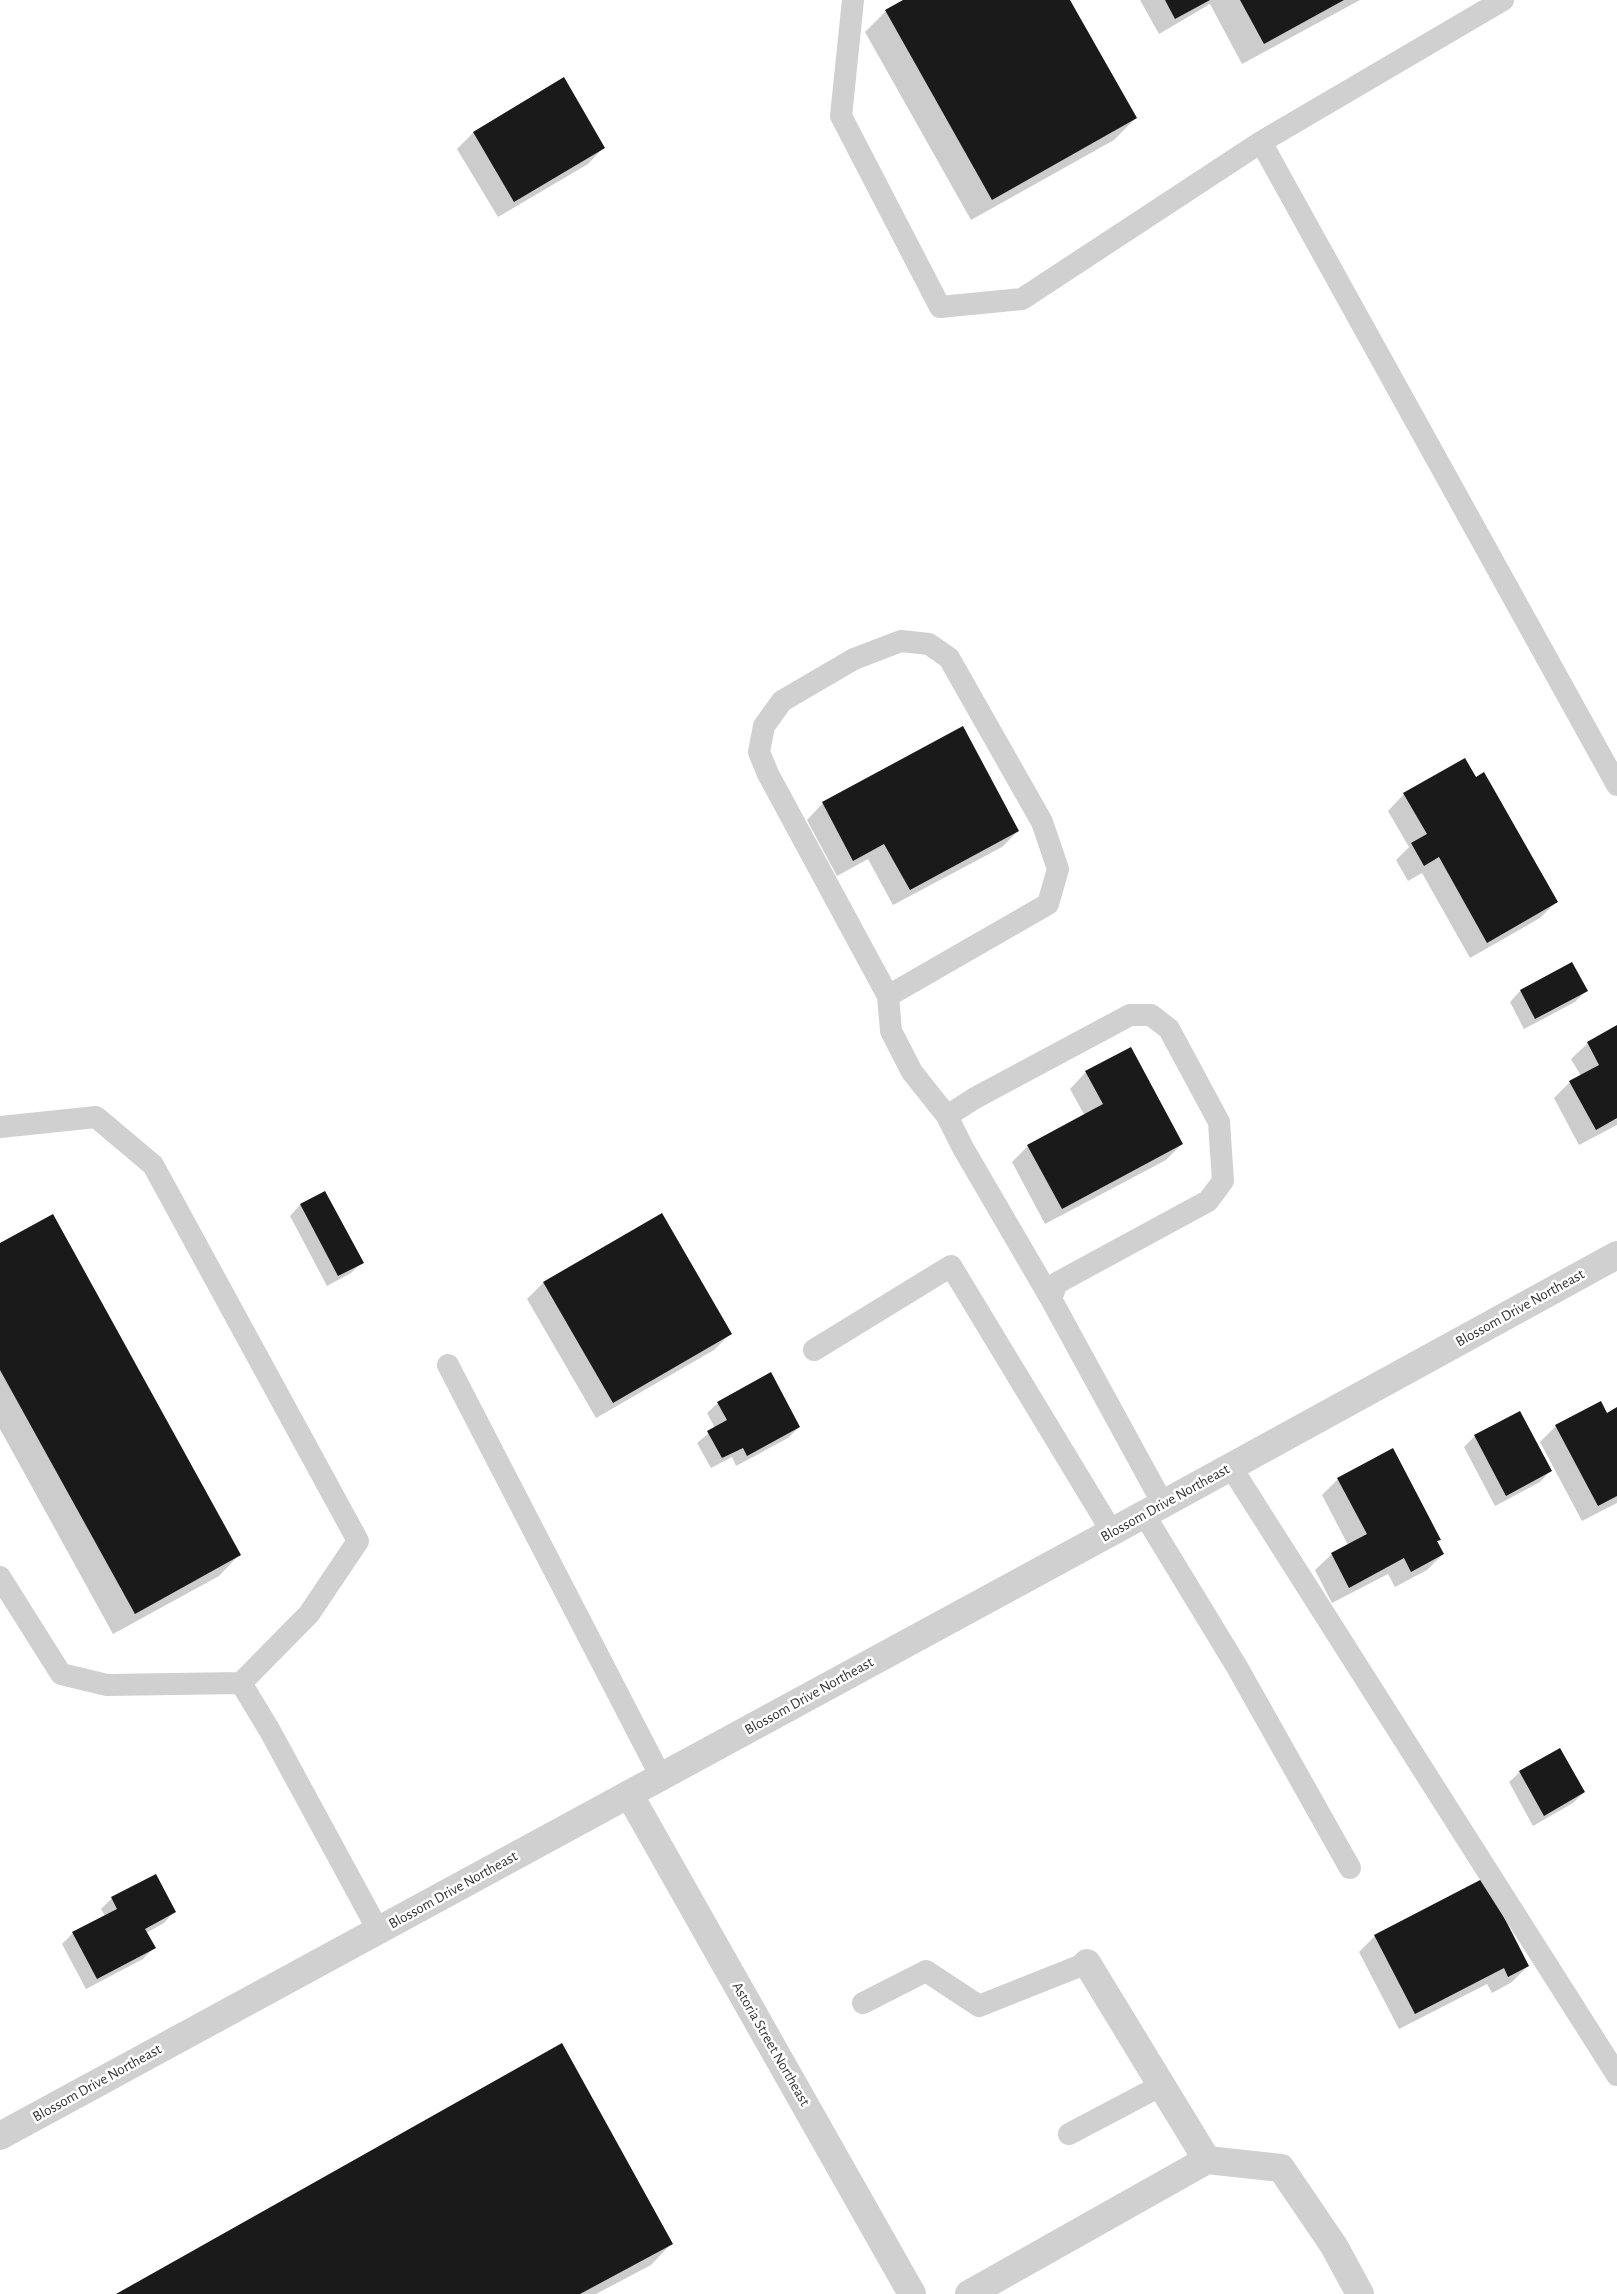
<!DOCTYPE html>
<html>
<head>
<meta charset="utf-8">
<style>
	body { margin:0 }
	canvas { display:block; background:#fff }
</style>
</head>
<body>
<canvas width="1617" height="2294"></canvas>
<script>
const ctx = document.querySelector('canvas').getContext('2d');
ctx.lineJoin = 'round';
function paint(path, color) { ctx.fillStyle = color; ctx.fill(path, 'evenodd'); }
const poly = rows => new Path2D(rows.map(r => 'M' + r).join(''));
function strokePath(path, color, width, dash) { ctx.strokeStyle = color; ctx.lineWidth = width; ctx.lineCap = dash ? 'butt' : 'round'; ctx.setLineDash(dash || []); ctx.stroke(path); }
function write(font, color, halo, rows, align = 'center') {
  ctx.font = font + ' "Alegreya Sans",sans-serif'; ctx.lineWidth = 5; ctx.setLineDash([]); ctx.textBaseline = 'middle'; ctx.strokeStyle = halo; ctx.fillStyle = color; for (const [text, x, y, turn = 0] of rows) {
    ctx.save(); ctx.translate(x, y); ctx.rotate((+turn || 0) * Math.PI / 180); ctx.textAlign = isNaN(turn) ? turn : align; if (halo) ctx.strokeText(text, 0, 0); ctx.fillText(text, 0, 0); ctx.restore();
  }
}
paint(poly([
	[905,0,1069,0,1136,118,1114,140,971,220,865,32,886,11],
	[1140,0,1360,0,1242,64,1210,4,1159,34],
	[563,79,604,147,588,164,498,217,457,149,473,133],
	[1404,794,1556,902,1540,918,1470,958,1422,873,1408,881,1396,860,1409,847,1388,811],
	[823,803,1018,831,1002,847,893,905,868,859,837,876,807,820],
	[1572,963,1586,991,1575,1002,1524,1029,1510,1002,1520,991],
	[1617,1027,1617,1125,1579,1145,1554,1098,1570,1082,1581,1076,1571,1059,1588,1043],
	[1086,1072,1182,1144,1166,1160,1045,1224,1012,1162,1028,1146,1085,1116,1070,1089],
	[325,1192,362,1262,351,1273,327,1286,290,1216,300,1205],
	[661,1215,730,1334,714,1350,596,1418,527,1299,543,1283],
	[0,1244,240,1554,219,1576,113,1634,0,1429],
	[718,1403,799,1427,788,1438,736,1466,732,1457,711,1468,697,1443,715,1428,707,1413],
	[1617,1409,1617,1503,1582,1521,1540,1442,1556,1426,1606,1414],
	[1519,1413,1550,1471,1540,1482,1495,1506,1464,1447,1474,1437],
	[1338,1479,1439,1539,1436,1542,1443,1554,1427,1570,1395,1587,1388,1574,1332,1603,1315,1570,1332,1554,1348,1545,1322,1495],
	[1520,1772,1584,1792,1573,1803,1533,1826,1509,1782],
	[112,1898,174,1912,164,1923,146,1933,154,1948,143,1959,86,1989,62,1944,73,1933,105,1916,101,1909],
	[1375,1936,1528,1966,1512,1982,1492,1993,1487,1984,1399,2029,1359,1952],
	[672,2243,651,2265,596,2294,118,2294]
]), '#0003');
paint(poly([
	[903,0,1070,0,1137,118,992,200,885,10],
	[1165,0,1210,0,1175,19],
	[1240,0,1344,0,1264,44],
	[564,77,605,148,514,202,473,132],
	[963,726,1019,831,910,890,884,844,853,861,822,802],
	[1465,758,1476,777,1484,772,1558,902,1487,943,1439,857,1424,866,1411,843,1427,834,1403,793],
	[1572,962,1588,991,1535,1019,1520,990],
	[1617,1025,1617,1118,1596,1130,1569,1081,1599,1065,1587,1042],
	[1131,1047,1183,1144,1062,1209,1027,1145,1103,1104,1085,1071],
	[325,1191,364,1263,338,1276,300,1204],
	[662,1213,732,1334,613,1403,543,1282],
	[53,1214,241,1555,135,1614,0,1370,0,1243],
	[771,1372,800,1427,747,1456,743,1448,722,1458,707,1431,727,1420,717,1402],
	[1601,1401,1607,1413,1617,1407,1617,1496,1598,1506,1555,1425],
	[1520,1411,1552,1471,1506,1496,1474,1435],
	[1393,1448,1441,1540,1437,1541,1444,1554,1411,1572,1404,1558,1349,1588,1331,1553,1367,1534,1337,1478],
	[1560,1748,1585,1792,1544,1816,1519,1771],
	[156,1874,176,1912,145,1929,156,1948,97,1979,72,1932,117,1909,111,1897],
	[1484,1878,1529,1966,1508,1977,1504,1968,1415,2014,1374,1935],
	[562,2043,673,2244,580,2294,116,2294]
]), '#1a1a1a');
strokePath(poly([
	[853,0,841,116,940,307,1022,299,1261,142,1503,0],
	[1261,142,1617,785],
	[888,996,768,774,759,752,764,726,782,701,854,659,901,641,929,644,949,658,1042,822,1058,869,1048,904,888,996,891,1031,912,1072,947,1116],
	[0,1127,96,1117,153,1165,358,1541,309,1614,241,1683,107,1685,61,1674,0,1577],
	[1051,1299,1057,1283,1208,1201,1223,1181,1219,1122,1169,1029,1151,1015,1130,1015,975,1098,947,1116,963,1148,1051,1299,1163,1504],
	[814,1350,951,1266,1112,1532],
	[448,1365,661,1777],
	[1231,1467,1617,2075],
	[1144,1514,1237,1667,1350,1868],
	[241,1683,270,1731,378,1930],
	[863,2003,926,1971,979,2006,1087,1963],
	[1069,2134,1162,2085]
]), '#d0d0d0', 22);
strokePath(poly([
	[1087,1963,1207,2160],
	[969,2294,1207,2160,1281,2168,1334,2246,1360,2294]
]), '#d0d0d0', 28);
strokePath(poly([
	[629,1794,912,2294],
	[0,2136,1163,1504,1617,1255]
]), '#d0d0d0', 28);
write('15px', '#333', '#fff', [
	["Blossom Drive Northeast",1520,1308,-29],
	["Blossom Drive Northeast",1165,1503,-29],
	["Blossom Drive Northeast",809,1696,-29],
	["Blossom Drive Northeast",453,1890,-29],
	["Astoria Street Northeast",771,2044,60],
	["Blossom Drive Northeast",97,2083,-29]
]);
</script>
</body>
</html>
